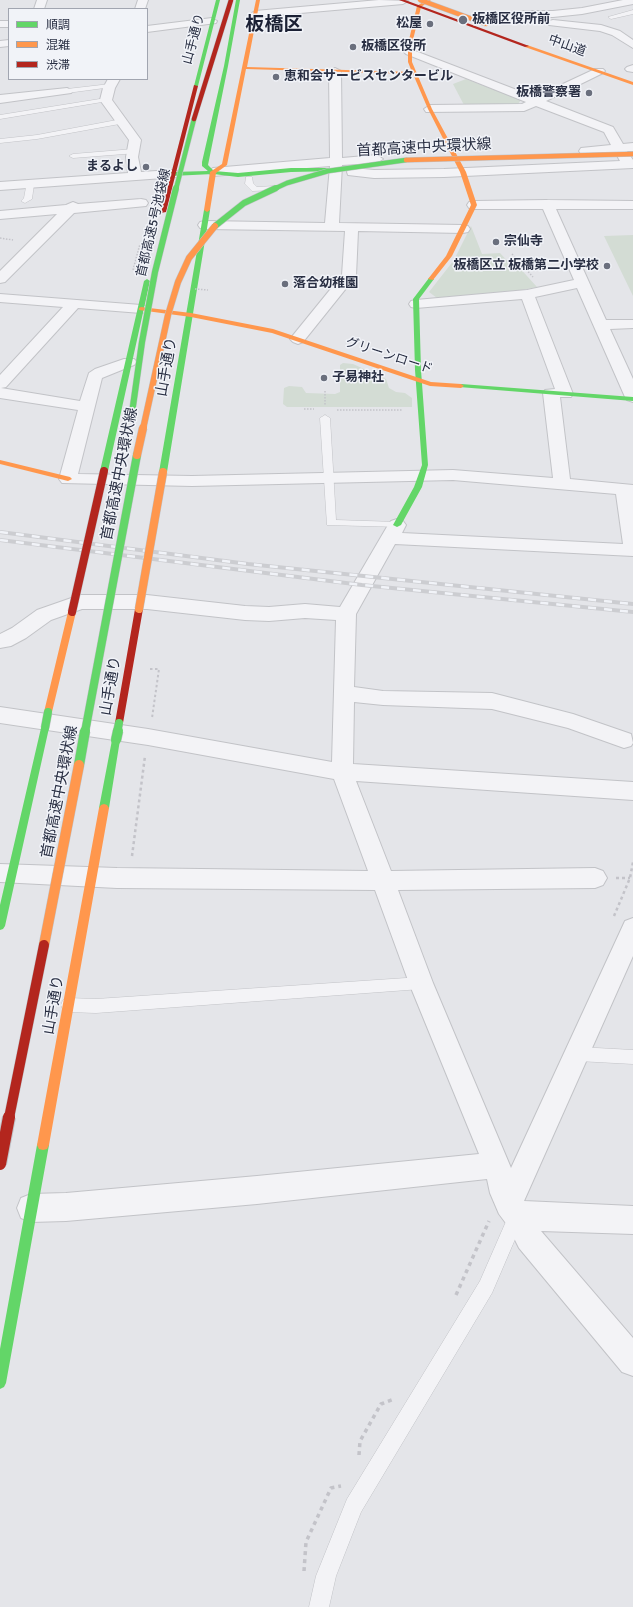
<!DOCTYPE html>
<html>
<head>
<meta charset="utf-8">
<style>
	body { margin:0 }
	#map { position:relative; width:633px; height:1607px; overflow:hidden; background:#e4e5e9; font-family:Signika,"Noto Sans JP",sans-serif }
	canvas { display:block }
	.legend { position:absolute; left:8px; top:8px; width:140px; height:72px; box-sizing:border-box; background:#f1f3f8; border:1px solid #a1a5b0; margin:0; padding:5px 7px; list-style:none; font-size:12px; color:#292f43 }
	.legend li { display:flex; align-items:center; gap:8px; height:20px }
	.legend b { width:20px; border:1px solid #a1a5b0 }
</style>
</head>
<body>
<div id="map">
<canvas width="633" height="1607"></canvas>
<ul class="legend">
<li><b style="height:5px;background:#63d668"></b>順調</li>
<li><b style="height:5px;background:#ff974d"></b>混雑</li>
<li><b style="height:5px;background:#b3261e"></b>渋滞</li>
</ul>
</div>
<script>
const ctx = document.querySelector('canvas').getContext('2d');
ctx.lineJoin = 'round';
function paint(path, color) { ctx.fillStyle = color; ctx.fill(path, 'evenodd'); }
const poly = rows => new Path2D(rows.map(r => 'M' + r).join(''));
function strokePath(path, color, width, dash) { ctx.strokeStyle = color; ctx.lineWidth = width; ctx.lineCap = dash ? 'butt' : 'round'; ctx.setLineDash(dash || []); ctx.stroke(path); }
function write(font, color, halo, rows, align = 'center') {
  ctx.font = font + ' Signika,"Noto Sans JP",sans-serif'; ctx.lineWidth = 3; ctx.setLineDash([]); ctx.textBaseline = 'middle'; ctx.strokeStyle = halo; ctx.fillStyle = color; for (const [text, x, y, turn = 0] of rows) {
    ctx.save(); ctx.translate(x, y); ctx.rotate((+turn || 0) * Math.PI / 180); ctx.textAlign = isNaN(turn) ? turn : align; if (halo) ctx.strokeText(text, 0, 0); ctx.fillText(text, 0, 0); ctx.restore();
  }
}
paint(poly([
	[466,79,521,100,518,104,464,105,453,84],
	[471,226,482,254,500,253,512,266,517,265,537,287,521,290,437,298,429,292,454,260],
	[633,235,633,296,604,236],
	[343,363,353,364,386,379,389,388,396,392,405,393,412,398,412,407,287,407,283,404,284,388,289,386,302,387,306,393,335,394,340,392,340,365]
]), '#d3dcd4');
const lane = poly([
	[633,10,633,14,611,19,608,17,633,10],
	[110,84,112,85,112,87,67,93,64,91,67,89,110,84],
	[106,98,108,99,108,101,0,119,0,115,106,98],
	[122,119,125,119,125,123,37,139,0,143,0,139,37,135,122,119],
	[134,149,138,151,137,153,73,158,69,156,73,154,134,149],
	[246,177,252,177,253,183,257,187,275,186,279,188,275,190,252,191,245,184,246,177],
	[27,182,34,184,32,199,25,203,21,201,24,198,27,182],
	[325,415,330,418,336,520,397,522,402,525,401,527,327,525,320,418,325,415],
	[421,977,426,978,428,983,426,988,421,989,96,1013,68,1012,63,1010,61,1005,63,1000,68,998,96,999,421,977],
	[578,1047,633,1050,633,1064,578,1061,573,1059,570,1054,573,1049,578,1047],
	[517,1208,523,1210,525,1216,492,1293,361,1512,336,1576,329,1607,309,1607,316,1576,347,1499,480,1281,511,1210,517,1208]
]);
const street = poly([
	[37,0,47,0,44,9,34,9,37,0],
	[138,0,148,0,145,9,135,9,138,0],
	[379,0,408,1,403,4,255,17,250,14,255,11,379,0],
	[623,0,633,0,633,4,582,14,553,17,524,17,497,23,492,20,493,18,524,11,553,11,582,8,623,0],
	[212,18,217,21,216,23,147,32,147,26,212,18],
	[553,20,601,25,620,31,633,40,633,48,612,35,600,31,549,25,548,23,549,21,553,20],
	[0,21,9,21,9,27,0,27,0,21],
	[9,40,9,46,0,47,0,41,9,40],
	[410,49,535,97,595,69,603,69,605,71,603,73,546,101,613,127,623,144,633,143,633,151,627,151,633,160,633,168,444,177,374,178,348,175,347,172,348,169,353,168,374,170,444,169,620,161,615,152,581,154,579,151,581,148,611,145,604,132,536,106,524,111,426,112,424,109,430,105,522,104,526,102,406,54,404,52,406,50,410,49],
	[633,65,633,72,627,71,625,69,627,67,633,65],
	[335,68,341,71,342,158,377,155,383,159,377,163,342,165,339,223,463,225,468,226,470,229,468,232,463,233,358,231,356,276,303,342,298,344,293,342,290,339,342,275,345,231,205,229,200,228,198,225,200,222,205,221,325,223,330,166,213,176,207,172,213,168,330,158,329,71,335,68],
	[108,79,120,79,115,88,112,100,141,140,138,157,141,172,172,170,177,171,178,174,177,177,0,190,0,182,128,173,126,157,129,140,100,100,103,88,108,79],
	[67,88,73,91,71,93,0,103,0,95,67,88],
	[141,199,146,200,148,203,146,206,74,213,5,282,0,283,0,271,57,214,0,219,0,211,66,205,73,202,78,204,141,199],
	[547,200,633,201,633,209,556,209,606,320,633,320,633,328,610,329,633,379,633,402,627,400,625,397,577,288,535,297,573,394,571,397,560,397,570,479,633,485,633,556,395,544,356,614,354,687,383,691,492,693,573,714,631,734,633,743,631,746,624,748,568,728,492,709,383,705,354,702,353,764,633,782,633,800,356,781,391,871,595,868,603,871,607,878,603,885,595,888,398,890,433,983,511,1168,625,921,633,918,633,956,524,1201,633,1206,633,1234,541,1231,633,1338,633,1376,622,1372,519,1248,508,1226,499,1214,490,1193,487,1179,257,1204,66,1221,31,1222,21,1218,17,1208,21,1198,31,1194,66,1193,257,1176,479,1154,409,983,375,890,117,888,0,882,0,864,117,868,368,871,334,779,148,745,0,723,0,707,148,729,332,762,336,620,305,618,269,621,245,620,147,609,82,609,51,620,26,638,11,646,0,648,0,634,12,628,37,610,80,595,147,595,245,606,269,607,305,604,340,607,388,525,391,521,397,519,403,521,406,525,402,533,623,544,616,494,453,480,192,486,62,483,59,479,78,410,0,398,0,375,63,307,0,302,0,294,141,305,146,306,148,309,146,312,141,313,78,308,6,387,1,388,80,401,89,373,95,369,124,359,134,359,137,362,134,365,102,378,78,474,192,476,453,470,553,478,543,393,545,390,555,389,522,299,416,308,411,307,409,304,411,301,416,300,527,290,574,280,543,209,474,209,469,208,467,205,469,202,474,201,547,200]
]);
strokePath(lane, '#c2c3c7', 1);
strokePath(street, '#c2c3c7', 2);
strokePath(poly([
	[0,238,13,240],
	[512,254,533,277],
	[133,270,140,244],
	[325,391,325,405],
	[304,409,314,409],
	[337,410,402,410]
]), '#c3c3c9', 1.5, [1.5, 1.5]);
strokePath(poly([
	[150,669,159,669,152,718]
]), '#c3c3c9', 2, [2.5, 2.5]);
strokePath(poly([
	[132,856,145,756],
	[616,878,630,878],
	[614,916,630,878,633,862]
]), '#c3c3c9', 2.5, [3, 3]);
strokePath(poly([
	[456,1295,489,1221],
	[359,1455,360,1441,381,1404,394,1399],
	[304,1571,306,1542,331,1488,341,1486]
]), '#c3c3c9', 3.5, [4, 4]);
paint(lane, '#f3f3f6');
paint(street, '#f3f3f6');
paint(poly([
	[216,0,220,0,198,86,196,87,194,86,216,0],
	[236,0,240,0,228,66,208,165,214,171,238,173,291,168,336,168,339,170,338,171,291,172,238,177,213,174,172,176,169,174,172,172,208,171,202,166,202,162,224,66,236,0],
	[207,208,210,210,167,472,163,474,159,472,204,210,207,208],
	[431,277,434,279,419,299,421,370,428,465,422,487,401,525,397,527,393,525,414,487,422,465,415,370,413,299,429,278,431,277],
	[147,279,150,281,108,471,104,473,100,471,144,281,147,279],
	[461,384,633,397,633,401,459,387,459,385,461,384],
	[45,725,49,728,5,926,3,929,0,930,0,905,41,728,45,725],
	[116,737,120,740,109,808,107,811,104,812,101,811,99,808,112,740,116,737],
	[43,1140,47,1141,49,1145,6,1383,4,1387,0,1389,0,1349,37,1145,39,1141,43,1140]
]), '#63d668');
paint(poly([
	[256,0,260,0,247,67,412,72,408,62,408,44,417,6,426,0,431,0,421,7,412,44,412,62,432,109,466,172,477,205,452,256,433,280,428,279,446,256,471,205,460,172,428,109,413,74,246,69,227,165,216,173,210,210,207,212,204,210,210,172,222,164,256,0],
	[527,45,633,82,633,85,525,47,527,45],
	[141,307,191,313,273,329,431,382,461,384,464,386,461,388,430,386,272,333,191,317,139,310,139,308,141,307],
	[0,460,70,477,72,479,68,481,0,464,0,460],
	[72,609,76,612,52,712,48,715,44,712,68,612,72,609],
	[104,804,107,805,109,808,49,1145,47,1149,43,1150,39,1149,37,1145,99,808,101,805,104,804]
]), '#ff974d');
paint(poly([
	[399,0,405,0,529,46,525,47,399,0],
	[194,85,198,86,166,212,161,213,194,85],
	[139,606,143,609,123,723,119,726,115,723,135,609,139,606]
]), '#b3261e');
const rail = poly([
	[0,532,248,564,633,604],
	[0,540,362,585,633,612]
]);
strokePath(rail, '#cccdd1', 4);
strokePath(rail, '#f1f3f8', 2.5, [8]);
const fastBridgeFar3 = poly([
	[176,189,194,119],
	[274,189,287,183,328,171,406,160]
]);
const fastBridgeFar2 = poly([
	[215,226,244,203,276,188],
	[132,413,142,342,155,272,176,188]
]);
const fastBridgeFar1 = poly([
	[45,728,48,712],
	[85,732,137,455],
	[117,732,119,723]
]);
const fastBridge = poly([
	[116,740,118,731],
	[79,765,85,731]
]);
const slowBridgeFar3 = poly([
	[420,0,486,24],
	[406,160,633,154]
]);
const slowBridgeFar2 = poly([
	[143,429,168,315,178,282,189,258,215,226]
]);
const slowBridgeFar1 = poly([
	[137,455,143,428],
	[139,609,163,472]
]);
const slowBridge = poly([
	[44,945,79,765]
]);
const jamBridgeFar3 = poly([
	[194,119,231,0]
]);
const jamBridgeFar2 = poly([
	[72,612,104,471]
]);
const jamBridgeFar1 = poly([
	[9,1118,44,945]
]);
const jamBridge = poly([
	[0,1164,9,1117]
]);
strokePath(fastBridgeFar3, '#c0c2c7', 5.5, []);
strokePath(fastBridgeFar2, '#c0c2c7', 7, []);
strokePath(fastBridgeFar1, '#c0c2c7', 9, []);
strokePath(fastBridge, '#c0c2c7', 11, []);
strokePath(slowBridgeFar3, '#c0c2c7', 5.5, []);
strokePath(slowBridgeFar2, '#c0c2c7', 7, []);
strokePath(slowBridgeFar1, '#c0c2c7', 9, []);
strokePath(slowBridge, '#c0c2c7', 11, []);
strokePath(jamBridgeFar3, '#c0c2c7', 5.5, []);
strokePath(jamBridgeFar2, '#c0c2c7', 9, []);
strokePath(jamBridgeFar1, '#c0c2c7', 11, []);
strokePath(jamBridge, '#c0c2c7', 14, []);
strokePath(poly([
	[195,289,208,290]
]), '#c3c3c9', 1.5, [1.5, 1.5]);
strokePath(fastBridgeFar3, '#63d668', 4.5);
strokePath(fastBridgeFar2, '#63d668', 6);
strokePath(fastBridgeFar1, '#63d668', 8);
strokePath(fastBridge, '#63d668', 10);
strokePath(slowBridgeFar3, '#ff974d', 4.5);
strokePath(slowBridgeFar2, '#ff974d', 6);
strokePath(slowBridgeFar1, '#ff974d', 8);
strokePath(slowBridge, '#ff974d', 10);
strokePath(jamBridgeFar3, '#b3261e', 4.5);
strokePath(jamBridgeFar2, '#b3261e', 8);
strokePath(jamBridgeFar1, '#b3261e', 10);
strokePath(jamBridge, '#b3261e', 12);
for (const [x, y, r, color] of [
	[463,20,5,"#6a6f7d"],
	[430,24,4,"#6a6f7d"],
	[353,47,4,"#6a6f7d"],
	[276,77,4,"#6a6f7d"],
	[589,93,4,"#6a6f7d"],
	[146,167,4,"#6a6f7d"],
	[496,242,4,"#6a6f7d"],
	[607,266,4,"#6a6f7d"],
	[285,284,4,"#6a6f7d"],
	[324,378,4,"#6a6f7d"]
]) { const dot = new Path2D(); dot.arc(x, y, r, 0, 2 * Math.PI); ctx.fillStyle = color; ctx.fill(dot); strokePath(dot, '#f1f3f8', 1.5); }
write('bold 13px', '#292f43', '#f1f3f8', [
	["板橋区役所前",472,20],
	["松屋",422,24,"right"],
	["板橋区役所",361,47],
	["恵和会サービスセンタービル",284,77],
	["板橋警察署",581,93,"right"],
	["まるよし",138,167,"right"],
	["宗仙寺",504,242],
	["板橋区立 板橋第二小学校",599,266,"right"],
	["落合幼稚園",293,284],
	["子易神社",332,378]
], 'left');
write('13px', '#292f43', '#f1f3f8', [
	["山手通り",194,39,-75],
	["中山道",567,46,20],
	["首都高速5号池袋線",154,223,-77],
	["グリーンロード",389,356,18]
]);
write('15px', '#292f43', '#f1f3f8', [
	["首都高速中央環状線",424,148,-3],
	["山手通り",167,367,-80],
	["首都高速中央環状線",120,474,-79],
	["山手通り",111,686,-80],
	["首都高速中央環状線",60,792,-79],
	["山手通り",54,1005,-80]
]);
write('bold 19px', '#1b2034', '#f1f3f8', [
	["板橋区",274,25]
]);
</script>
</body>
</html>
